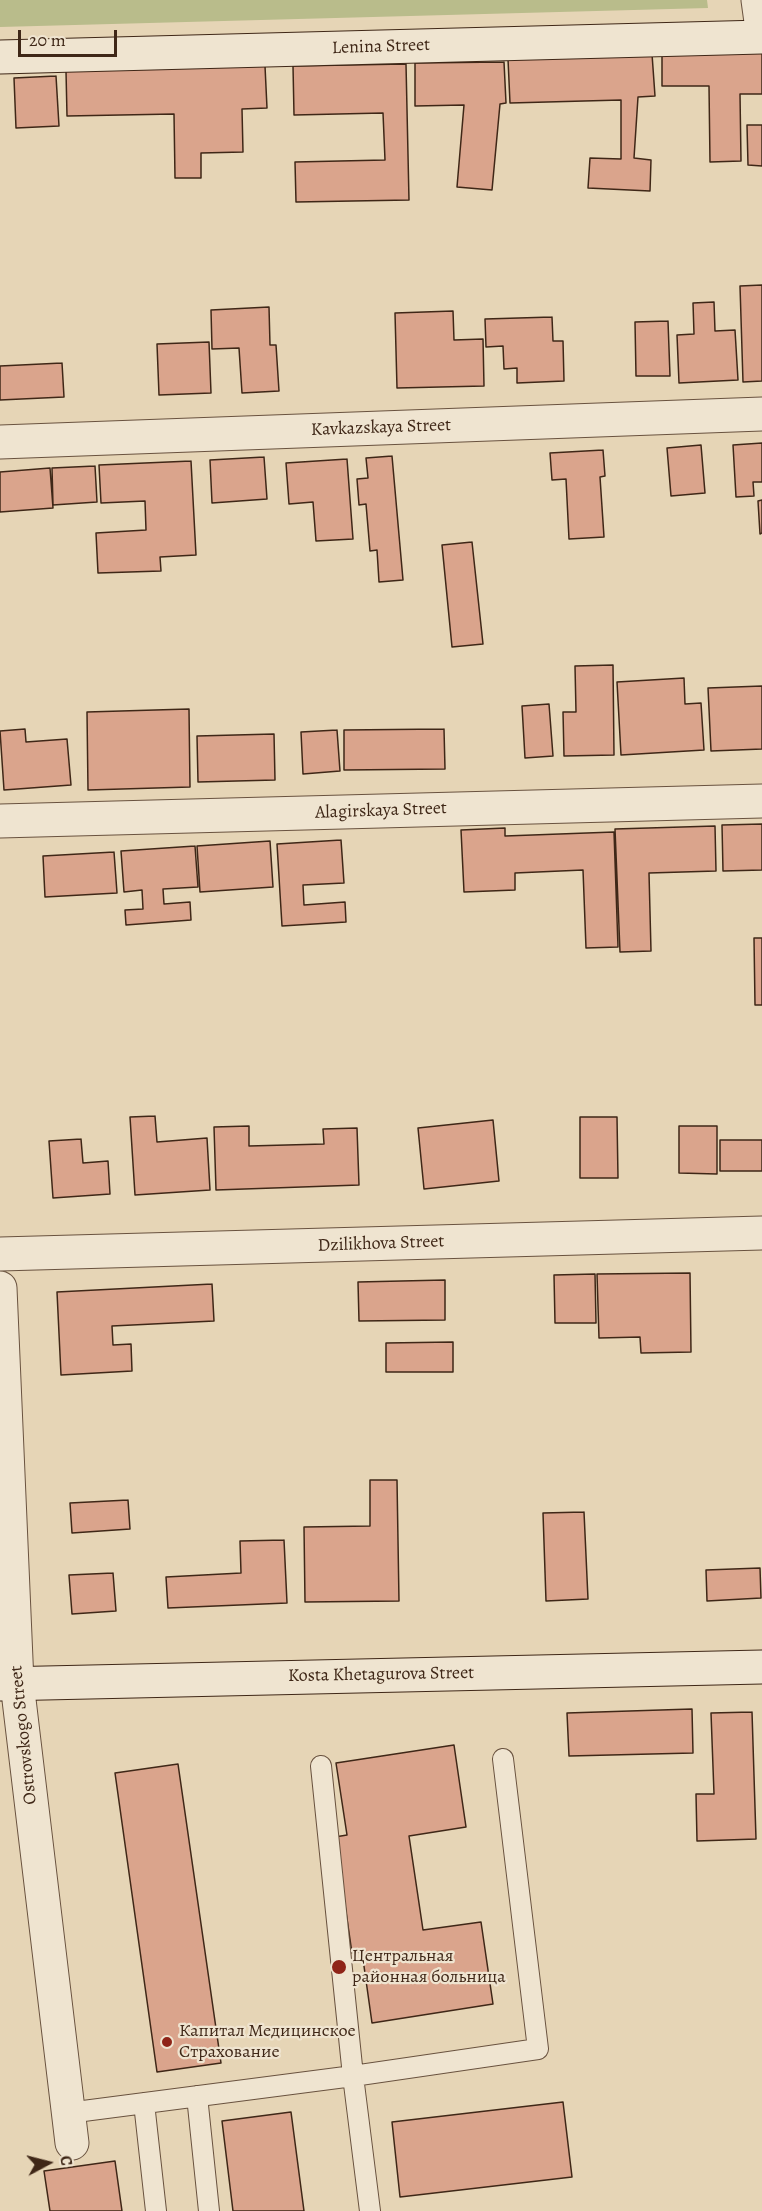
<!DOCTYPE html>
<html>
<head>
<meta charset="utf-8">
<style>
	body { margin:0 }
	#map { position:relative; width:762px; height:2211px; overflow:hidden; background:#e6d5b6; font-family:Alegreya,serif }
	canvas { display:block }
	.north { position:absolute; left:18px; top:2133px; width:60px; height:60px; -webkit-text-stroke:4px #efe4d0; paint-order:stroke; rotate:83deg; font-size:16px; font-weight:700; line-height:24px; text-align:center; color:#3f2717 }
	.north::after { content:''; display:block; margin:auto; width:21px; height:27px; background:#3f2717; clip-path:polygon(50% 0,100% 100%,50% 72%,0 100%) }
	.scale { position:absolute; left:18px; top:30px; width:99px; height:27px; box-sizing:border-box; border:3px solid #3f2717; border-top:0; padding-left:8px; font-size:18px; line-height:21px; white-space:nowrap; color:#3f2717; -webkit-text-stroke:4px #efe4d0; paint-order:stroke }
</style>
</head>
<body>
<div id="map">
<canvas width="762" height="2211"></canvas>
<div class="north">С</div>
<div class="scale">20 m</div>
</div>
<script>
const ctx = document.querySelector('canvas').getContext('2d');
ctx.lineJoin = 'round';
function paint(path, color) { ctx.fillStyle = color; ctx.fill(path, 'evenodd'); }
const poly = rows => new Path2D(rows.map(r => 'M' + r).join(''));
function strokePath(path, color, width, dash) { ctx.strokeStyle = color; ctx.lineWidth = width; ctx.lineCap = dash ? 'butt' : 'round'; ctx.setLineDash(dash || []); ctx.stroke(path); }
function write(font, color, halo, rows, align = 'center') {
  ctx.font = font + ' Alegreya,serif'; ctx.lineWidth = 4.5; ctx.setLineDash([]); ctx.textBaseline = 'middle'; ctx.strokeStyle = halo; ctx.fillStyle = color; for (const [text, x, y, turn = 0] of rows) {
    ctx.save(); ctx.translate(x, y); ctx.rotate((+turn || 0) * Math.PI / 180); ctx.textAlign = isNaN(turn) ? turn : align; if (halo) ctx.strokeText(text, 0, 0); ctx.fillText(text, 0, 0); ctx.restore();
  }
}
paint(poly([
	[0,0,707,0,708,8,0,27]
]), '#b9bc8b');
const building = poly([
	[762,52,762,94,740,94,741,161,710,162,709,86,662,86,662,53,762,52],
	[652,54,655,96,638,97,634,158,651,160,650,191,588,188,590,158,621,159,621,100,510,103,508,59,652,54],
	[504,62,506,103,500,104,492,190,457,187,464,105,415,106,415,63,504,62],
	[406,64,409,200,296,202,295,162,385,160,383,113,294,115,293,66,406,64],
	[265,66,267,108,242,109,243,152,201,153,201,178,175,178,174,114,67,116,66,71,265,66],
	[56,76,59,126,16,128,14,78,56,76],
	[747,125,762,125,762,166,748,165,747,125],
	[762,285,762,381,743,382,740,286,762,285],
	[714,302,715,331,735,330,738,380,679,383,677,335,694,334,693,303,714,302],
	[269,307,270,345,276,345,279,391,242,393,239,348,212,349,211,310,269,307],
	[453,311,454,340,483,339,484,386,397,388,395,313,453,311],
	[552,317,553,341,563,341,564,381,517,383,517,368,504,369,503,346,486,347,485,319,552,317],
	[668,321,670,376,636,376,635,322,668,321],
	[209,342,211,393,159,395,157,344,209,342],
	[62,363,64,397,0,400,0,366,62,363],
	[762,443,762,482,753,482,754,496,736,497,733,445,762,443],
	[701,445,705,493,671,496,667,448,701,445],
	[603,450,605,476,600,477,604,537,569,539,566,479,552,480,550,453,603,450],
	[392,456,403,580,379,582,377,550,370,551,366,504,359,505,357,479,368,478,366,458,392,456],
	[264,457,267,499,212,503,210,460,264,457],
	[347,459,353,539,316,541,313,502,289,504,286,463,347,459],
	[191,461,196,555,160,557,161,571,98,573,96,533,146,530,145,501,101,503,99,465,191,461],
	[95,466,97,502,53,505,52,468,95,466],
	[50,468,53,508,0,512,0,472,50,468],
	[762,500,762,533,760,534,758,501,762,500],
	[472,542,483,644,452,647,442,545,472,542],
	[613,665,614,755,564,756,563,712,576,712,575,666,613,665],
	[684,678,685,704,701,703,704,750,621,755,617,682,684,678],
	[762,686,762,749,711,751,708,688,762,686],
	[549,704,553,756,525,758,522,706,549,704],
	[189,709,190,787,88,790,87,712,189,709],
	[25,729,26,742,67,739,71,785,4,790,0,731,25,729],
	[444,729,445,769,344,770,344,730,444,729],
	[337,730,340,771,303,774,301,732,337,730],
	[274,734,275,780,198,782,197,736,274,734],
	[762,824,762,870,723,871,722,825,762,824],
	[715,826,716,871,649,873,651,951,620,952,615,829,715,826],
	[505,828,505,836,614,832,618,947,586,948,583,870,515,873,515,890,464,892,461,830,505,828],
	[341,840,344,883,303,885,304,905,345,902,346,922,282,926,277,844,341,840],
	[270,841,273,887,200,892,197,846,270,841],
	[195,846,198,887,163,889,164,904,190,902,191,920,126,925,125,910,143,909,142,890,124,892,121,851,195,846],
	[114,852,117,893,45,897,43,856,114,852],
	[754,938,762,938,762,1005,755,1005,754,938],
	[155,1116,157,1142,207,1138,210,1190,135,1195,130,1117,155,1116],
	[580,1117,617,1117,618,1178,580,1178,580,1117],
	[493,1120,499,1181,424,1189,418,1128,493,1120],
	[249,1126,249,1146,324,1144,323,1129,357,1128,359,1185,216,1190,214,1127,249,1126],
	[679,1126,717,1126,717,1174,679,1173,679,1126],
	[81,1139,83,1163,108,1161,110,1194,53,1198,49,1141,81,1139],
	[720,1140,762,1140,762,1171,720,1171,720,1140],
	[690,1273,691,1352,641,1353,640,1337,599,1338,597,1274,690,1273],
	[595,1274,596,1323,555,1323,554,1275,595,1274],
	[445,1280,445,1320,359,1321,358,1282,445,1280],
	[212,1284,214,1321,112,1326,113,1345,131,1344,132,1371,61,1375,57,1292,212,1284],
	[453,1342,453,1372,386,1372,386,1343,453,1342],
	[370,1480,397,1480,399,1601,305,1602,304,1527,370,1526,370,1480],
	[128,1500,130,1529,72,1533,70,1503,128,1500],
	[584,1512,588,1599,546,1601,543,1513,584,1512],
	[284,1540,287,1603,168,1608,166,1577,241,1573,240,1541,284,1540],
	[760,1568,761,1598,707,1601,706,1570,760,1568],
	[113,1573,116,1611,72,1614,69,1575,113,1573],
	[692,1709,693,1753,569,1756,567,1713,692,1709],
	[752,1712,756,1839,697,1841,696,1794,714,1794,711,1713,752,1712],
	[454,1745,466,1827,409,1836,423,1930,481,1922,493,2004,372,2023,362,1952,352,1953,335,1837,347,1835,336,1763,454,1745],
	[178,1764,221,2063,157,2072,115,1773,178,1764],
	[563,2102,572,2177,400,2197,392,2122,563,2102],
	[291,2112,304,2211,233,2211,222,2121,291,2112],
	[115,2161,122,2211,50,2211,44,2171,115,2161]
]);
paint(building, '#daa48c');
strokePath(building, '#3f2717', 1.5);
const lane = poly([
	[321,1766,353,2076,370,2211],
	[197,2096,209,2211],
	[144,2103,156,2211],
	[68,2113,353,2076,538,2049,503,1759]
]);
const street = poly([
	[758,0,762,29],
	[0,442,762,414],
	[0,821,762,801],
	[0,1254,762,1233],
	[0,1288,17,1683,72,2143]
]);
const secondary = poly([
	[0,57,762,37],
	[0,1684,762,1667]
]);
strokePath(lane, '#69523f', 22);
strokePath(street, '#69523f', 35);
strokePath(secondary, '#3f2717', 35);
strokePath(lane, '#efe4d0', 20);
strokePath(street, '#efe4d0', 33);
strokePath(secondary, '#efe4d0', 33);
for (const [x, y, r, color] of [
	[339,1967,8,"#8f2418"],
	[167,2042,6,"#8f2418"]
]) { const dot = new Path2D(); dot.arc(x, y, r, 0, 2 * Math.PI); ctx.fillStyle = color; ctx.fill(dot); strokePath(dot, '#efe4d0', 2); }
write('18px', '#3f2717', '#efe4d0', [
	["Lenina Street",381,47,-2],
	["Kavkazskaya Street",381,428,-2],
	["Alagirskaya Street",381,811,-2],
	["Dzilikhova Street",381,1244,-2],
	["Kosta Khetagurova Street",381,1675,-1],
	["Ostrovskogo Street",24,1735,-96]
]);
write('18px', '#3f2717', '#efe4d0', [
	["Центральная",352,1957],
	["районная больница",352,1978],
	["Капитал Медицинское",179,2032],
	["Страхование",179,2053]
], 'left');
</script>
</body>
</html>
